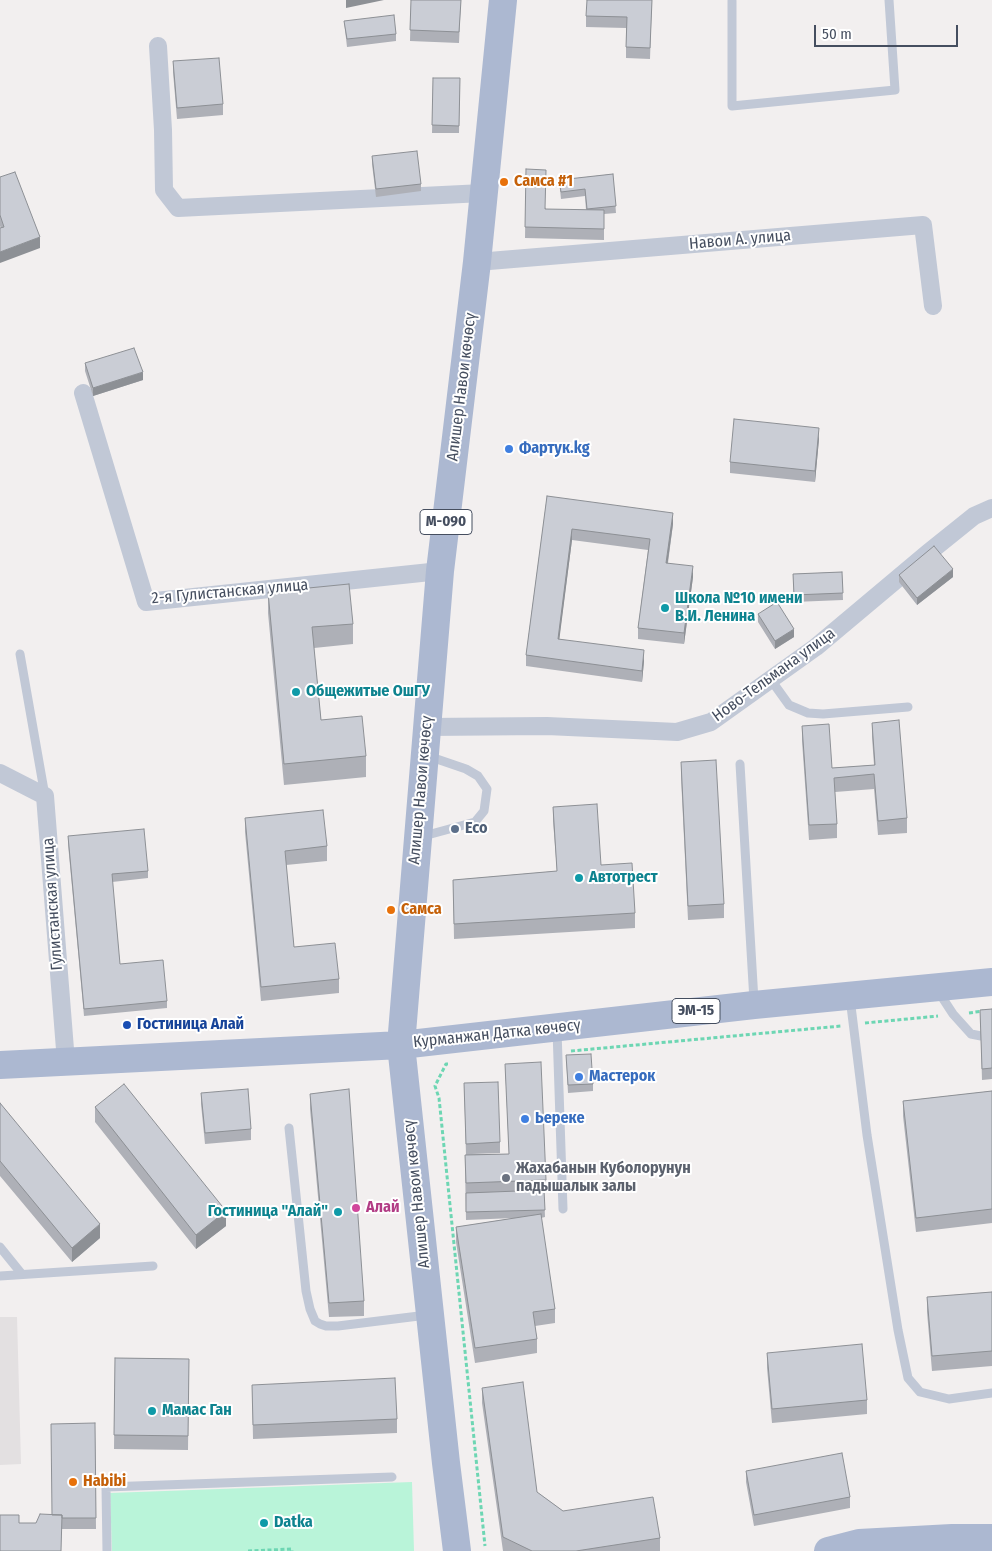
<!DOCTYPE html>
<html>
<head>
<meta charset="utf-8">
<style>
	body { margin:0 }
	#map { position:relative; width:992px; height:1551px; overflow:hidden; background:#f2efef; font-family:"Fira Sans Condensed",sans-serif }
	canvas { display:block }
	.scale { position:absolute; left:814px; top:25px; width:144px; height:22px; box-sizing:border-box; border:2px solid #454e5f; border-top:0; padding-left:6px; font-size:15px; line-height:18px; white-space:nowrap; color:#454e5f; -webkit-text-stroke:4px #fff; paint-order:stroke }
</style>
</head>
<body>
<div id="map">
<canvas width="992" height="1551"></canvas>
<div class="scale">50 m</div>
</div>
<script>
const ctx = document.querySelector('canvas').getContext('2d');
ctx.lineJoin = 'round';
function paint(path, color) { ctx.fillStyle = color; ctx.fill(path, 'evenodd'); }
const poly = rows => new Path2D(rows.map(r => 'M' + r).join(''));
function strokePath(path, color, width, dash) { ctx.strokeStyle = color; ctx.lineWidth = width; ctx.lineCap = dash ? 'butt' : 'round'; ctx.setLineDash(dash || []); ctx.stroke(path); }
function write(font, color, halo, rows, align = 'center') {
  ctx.font = font + ' "Fira Sans Condensed",sans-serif'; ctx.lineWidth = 4; ctx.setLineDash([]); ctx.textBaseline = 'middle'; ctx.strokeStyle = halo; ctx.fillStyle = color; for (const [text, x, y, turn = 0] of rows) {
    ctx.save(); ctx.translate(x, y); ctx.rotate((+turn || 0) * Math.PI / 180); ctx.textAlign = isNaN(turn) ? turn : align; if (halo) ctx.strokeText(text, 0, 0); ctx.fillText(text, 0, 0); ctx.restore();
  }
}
paint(poly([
	[0,1317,17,1317,21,1464,0,1465]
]), '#e3e0e1');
paint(poly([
	[412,1482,414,1551,112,1551,110,1493]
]), '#b9f4d9');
strokePath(poly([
	[969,1013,983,1011],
	[865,1023,938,1016],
	[571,1051,841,1026],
	[448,1064,446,1064,435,1086,439,1098,485,1546],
	[248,1551,292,1549,292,1551]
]), '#6dd6b3', 3, [4, 2.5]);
strokePath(poly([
	[732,1,732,106,895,90,889,0],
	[20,654,45,796],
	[771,680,789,705,808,713,823,714,908,707],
	[740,764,754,1001],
	[420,837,475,822,484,811,487,789,478,776,466,769,428,756],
	[938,991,953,1014,971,1034,981,1036],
	[850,998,867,1135,898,1330,908,1378,920,1392,949,1399,992,1393],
	[557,1030,563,1209],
	[289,1128,306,1291,310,1309,315,1321,320,1324,326,1326,338,1326,427,1315],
	[0,1247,21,1273],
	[0,1276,153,1266],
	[107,1551,106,1487,392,1477]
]), '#c1c8d6', 9);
strokePath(poly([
	[158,46,163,130,164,190,178,208,483,193],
	[477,262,923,225,933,306],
	[83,393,146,602,440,571],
	[426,727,547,726,677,732,711,722,816,647,928,553,974,516,992,508],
	[0,773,45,796,66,1062]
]), '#c1c8d6', 18);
strokePath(poly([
	[0,1065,401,1045,754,1005,992,982],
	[457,1551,446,1463,401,1045,440,571,477,262,503,0],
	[828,1551,859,1543,952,1538,992,1538]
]), '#acb8d1', 28);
paint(poly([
	[411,0,461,0,459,43,410,41],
	[652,0,650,59,626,58,626,28,586,27,586,16],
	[344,21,396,34,396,41,347,47],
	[173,61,223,104,223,115,177,119,173,72],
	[433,78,460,78,459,133,432,133],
	[372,156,421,184,421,191,376,197,372,164],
	[526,169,546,209,586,210,585,196,561,199,559,180,613,174,616,213,604,214,604,240,525,238],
	[0,177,40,248,1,228,0,226],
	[85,363,143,380,93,396,85,371],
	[819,439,815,482,730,473,730,462],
	[547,496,673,524,668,563,693,577,684,644,638,639,638,628,648,550,572,540,559,639,644,661,642,682,526,666,526,655],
	[842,572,843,600,794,602,793,574],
	[899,575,953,577,917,605,899,582],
	[268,592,353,624,353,644,314,648,321,720,366,756,366,777,284,785,268,613],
	[758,614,794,637,775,649,758,622],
	[872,723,907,818,907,833,878,835,874,789,835,792,837,824,837,838,809,840,802,741,802,726,832,768,874,765,872,737],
	[681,762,724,904,724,918,688,920,681,777],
	[553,807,601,865,635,913,635,928,454,939,453,880,557,871,553,821],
	[245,818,327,846,327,861,286,865,294,947,339,979,339,993,261,1001,245,832],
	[68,836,148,871,148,878,112,882,120,964,167,1001,167,1008,84,1016,68,844],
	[992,1009,992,1079,982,1080,980,1010],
	[566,1055,593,1084,593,1091,568,1093],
	[505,1064,546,1180,546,1191,544,1191,545,1217,541,1218,555,1309,555,1323,535,1326,537,1339,537,1353,475,1363,456,1242,456,1227,514,1218,466,1220,465,1166,465,1155,466,1155,464,1083,500,1142,500,1153,472,1154,509,1154],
	[992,1091,992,1223,916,1232,903,1116,903,1101],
	[201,1093,251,1129,251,1140,205,1144,201,1104],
	[310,1094,364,1301,364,1316,329,1317,310,1109],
	[0,1103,100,1238,72,1262,0,1176],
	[95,1107,226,1226,196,1249,95,1122],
	[992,1292,992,1366,932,1371,927,1312,927,1297],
	[767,1353,867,1400,867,1414,772,1423,767,1368],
	[115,1358,189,1359,188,1450,114,1449],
	[252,1385,397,1419,397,1433,253,1439],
	[482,1388,537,1492,563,1511,660,1538,660,1551,503,1551,482,1403],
	[95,1423,96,1529,62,1529,19,1523,36,1523,52,1515],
	[746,1471,850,1497,850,1508,754,1526,746,1482]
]), '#aeb0b7');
paint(poly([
	[346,0,384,0,346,8],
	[40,237,40,248,0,263,0,252],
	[143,372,143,380,93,396,93,388],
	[819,428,819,439,815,482,815,471],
	[673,513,673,524,666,574,666,563],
	[572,529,572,540,558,650,558,639],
	[693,566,693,577,684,644,684,633],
	[953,569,953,577,917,605,917,598],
	[794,629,794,637,775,649,775,641],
	[644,650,644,661,642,682,642,671],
	[226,1211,226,1226,196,1249,196,1235],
	[100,1224,100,1238,72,1262,72,1248]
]), '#8d9095');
const building = poly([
	[411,0,461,0,459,32,410,30,411,0],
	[587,0,652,0,650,48,626,47,627,17,586,16,587,0],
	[394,15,396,34,347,39,344,21,394,15],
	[219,58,223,104,177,108,173,61,219,58],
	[433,78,460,78,459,126,432,125,433,78],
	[417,151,421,184,376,189,372,156,417,151],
	[526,169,546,170,545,209,604,210,604,229,525,227,526,169],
	[15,172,40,237,0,252,0,228,4,227,0,215,0,177,15,172],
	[613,174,616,206,587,209,585,189,561,192,559,180,613,174],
	[134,348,143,372,93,388,85,363,134,348],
	[734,419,819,428,815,471,730,462,734,419],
	[547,496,673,513,666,563,693,566,684,633,638,628,650,539,572,529,558,639,644,650,642,671,526,655,547,496],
	[934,546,953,569,917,598,899,575,934,546],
	[842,572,843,593,794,595,793,574,842,572],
	[349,584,353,624,312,627,321,720,362,716,366,756,284,764,268,592,349,584],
	[777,602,794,629,775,641,758,614,777,602],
	[899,720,907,818,878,821,874,774,834,778,837,824,809,825,802,726,829,724,832,768,875,765,872,723,899,720],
	[716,760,724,904,688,906,681,762,716,760],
	[597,804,601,865,632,863,635,913,454,924,453,880,557,871,553,807,597,804],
	[323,810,327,846,285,851,294,947,335,943,339,979,261,987,245,818,323,810],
	[144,829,148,871,112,874,120,964,163,960,167,1001,84,1009,68,836,144,829],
	[992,1009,992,1068,982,1069,980,1010,992,1009],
	[591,1054,593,1084,568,1085,566,1055,591,1054],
	[541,1062,546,1180,466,1183,465,1155,509,1154,505,1064,541,1062],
	[498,1082,500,1142,466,1144,464,1083,498,1082],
	[124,1084,226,1211,196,1235,95,1107,124,1084],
	[248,1089,251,1129,205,1133,201,1093,248,1089],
	[349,1089,364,1301,329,1303,310,1094,349,1089],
	[992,1091,992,1209,916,1218,903,1101,992,1091],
	[0,1103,100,1224,72,1248,0,1161,0,1103],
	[544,1190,545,1210,466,1212,466,1193,544,1190],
	[541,1214,555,1309,533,1312,537,1339,475,1348,456,1227,541,1214],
	[992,1292,992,1351,932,1356,927,1297,992,1292],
	[862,1344,867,1400,772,1409,767,1353,862,1344],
	[115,1358,189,1359,188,1436,114,1435,115,1358],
	[395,1378,397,1419,253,1425,252,1385,395,1378],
	[523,1382,537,1492,563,1511,653,1497,660,1538,576,1551,532,1551,503,1537,482,1388,523,1382],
	[95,1423,96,1518,62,1518,62,1515,52,1515,51,1424,95,1423],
	[842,1453,850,1497,754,1515,746,1471,842,1453],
	[40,1514,62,1515,61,1551,0,1551,0,1515,19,1515,19,1523,36,1523,40,1514]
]);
paint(building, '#cacdd5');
strokePath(building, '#8d9095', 1);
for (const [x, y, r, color] of [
	[504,182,5,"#e8710a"],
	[509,449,5,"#3f7fe0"],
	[665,608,5,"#0f9aa8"],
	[296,692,5,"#0f9aa8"],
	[455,829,5,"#5c6f8a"],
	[579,878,5,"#0f9aa8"],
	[391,910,5,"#e8710a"],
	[127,1025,5,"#1a4fb4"],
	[579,1077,5,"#3f7fe0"],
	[525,1119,5,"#3f7fe0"],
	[506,1178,5,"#6b7280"],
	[356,1208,5,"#d1479c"],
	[338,1212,5,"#0f9aa8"],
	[152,1411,5,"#0f9aa8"],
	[73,1482,5,"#e8710a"],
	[264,1523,5,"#0f9aa8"]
]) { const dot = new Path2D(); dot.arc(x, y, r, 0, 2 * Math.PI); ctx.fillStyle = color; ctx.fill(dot); strokePath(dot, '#fff', 2); }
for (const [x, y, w] of [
	[446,522,52],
	[696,1011,48]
]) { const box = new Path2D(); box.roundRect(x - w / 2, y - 12.5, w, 25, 4); ctx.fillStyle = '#fff'; ctx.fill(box); strokePath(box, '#454e5f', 1); }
write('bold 15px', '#454e5f', null, [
	["М-090",446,522],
	["ЭМ-15",696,1011]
]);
write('bold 16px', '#c56008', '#fff', [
	["Самса #1",514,182],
	["Самса",401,910],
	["Habibi",83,1482]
], 'left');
write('16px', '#454e5f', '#fff', [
	["Навои А. улица",740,240,-5],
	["Алишер Навои көчөсү",462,387,-83],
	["2-я Гулистанская улица",230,592,-5],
	["Ново-Тельмана улица",774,675,-36],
	["Алишер Навои көчөсү",421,790,-85],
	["Гулистанская улица",53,904,-94],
	["Курманжан Датка көчөсү",497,1034,-6],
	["Алишер Навои көчөсү",417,1194,-96]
]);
write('bold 16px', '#366cbe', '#fff', [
	["Фартук.kg",519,449],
	["Мастерок",589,1077],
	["Ьереке",535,1119]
], 'left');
write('bold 16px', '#0d838f', '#fff', [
	["Школа №10 имени",675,599],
	["В.И. Ленина",675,617],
	["Общежитые ОшГУ",306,692],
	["Автотрест",589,878],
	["Гостиница \"Алай\"",328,1212,"right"],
	["Мамас Ган",162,1411],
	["Datka",274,1523]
], 'left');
write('bold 16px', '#4e5e75', '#fff', [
	["Есо",465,829]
], 'left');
write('bold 16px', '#164399', '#fff', [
	["Гостиница Алай",137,1025]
], 'left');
write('bold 16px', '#5b616d', '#fff', [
	["Жахабанын Куболорунун",516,1169],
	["падышалык залы",516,1187]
], 'left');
write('bold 16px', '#b23c85', '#fff', [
	["Алай",366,1208]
], 'left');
</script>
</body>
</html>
